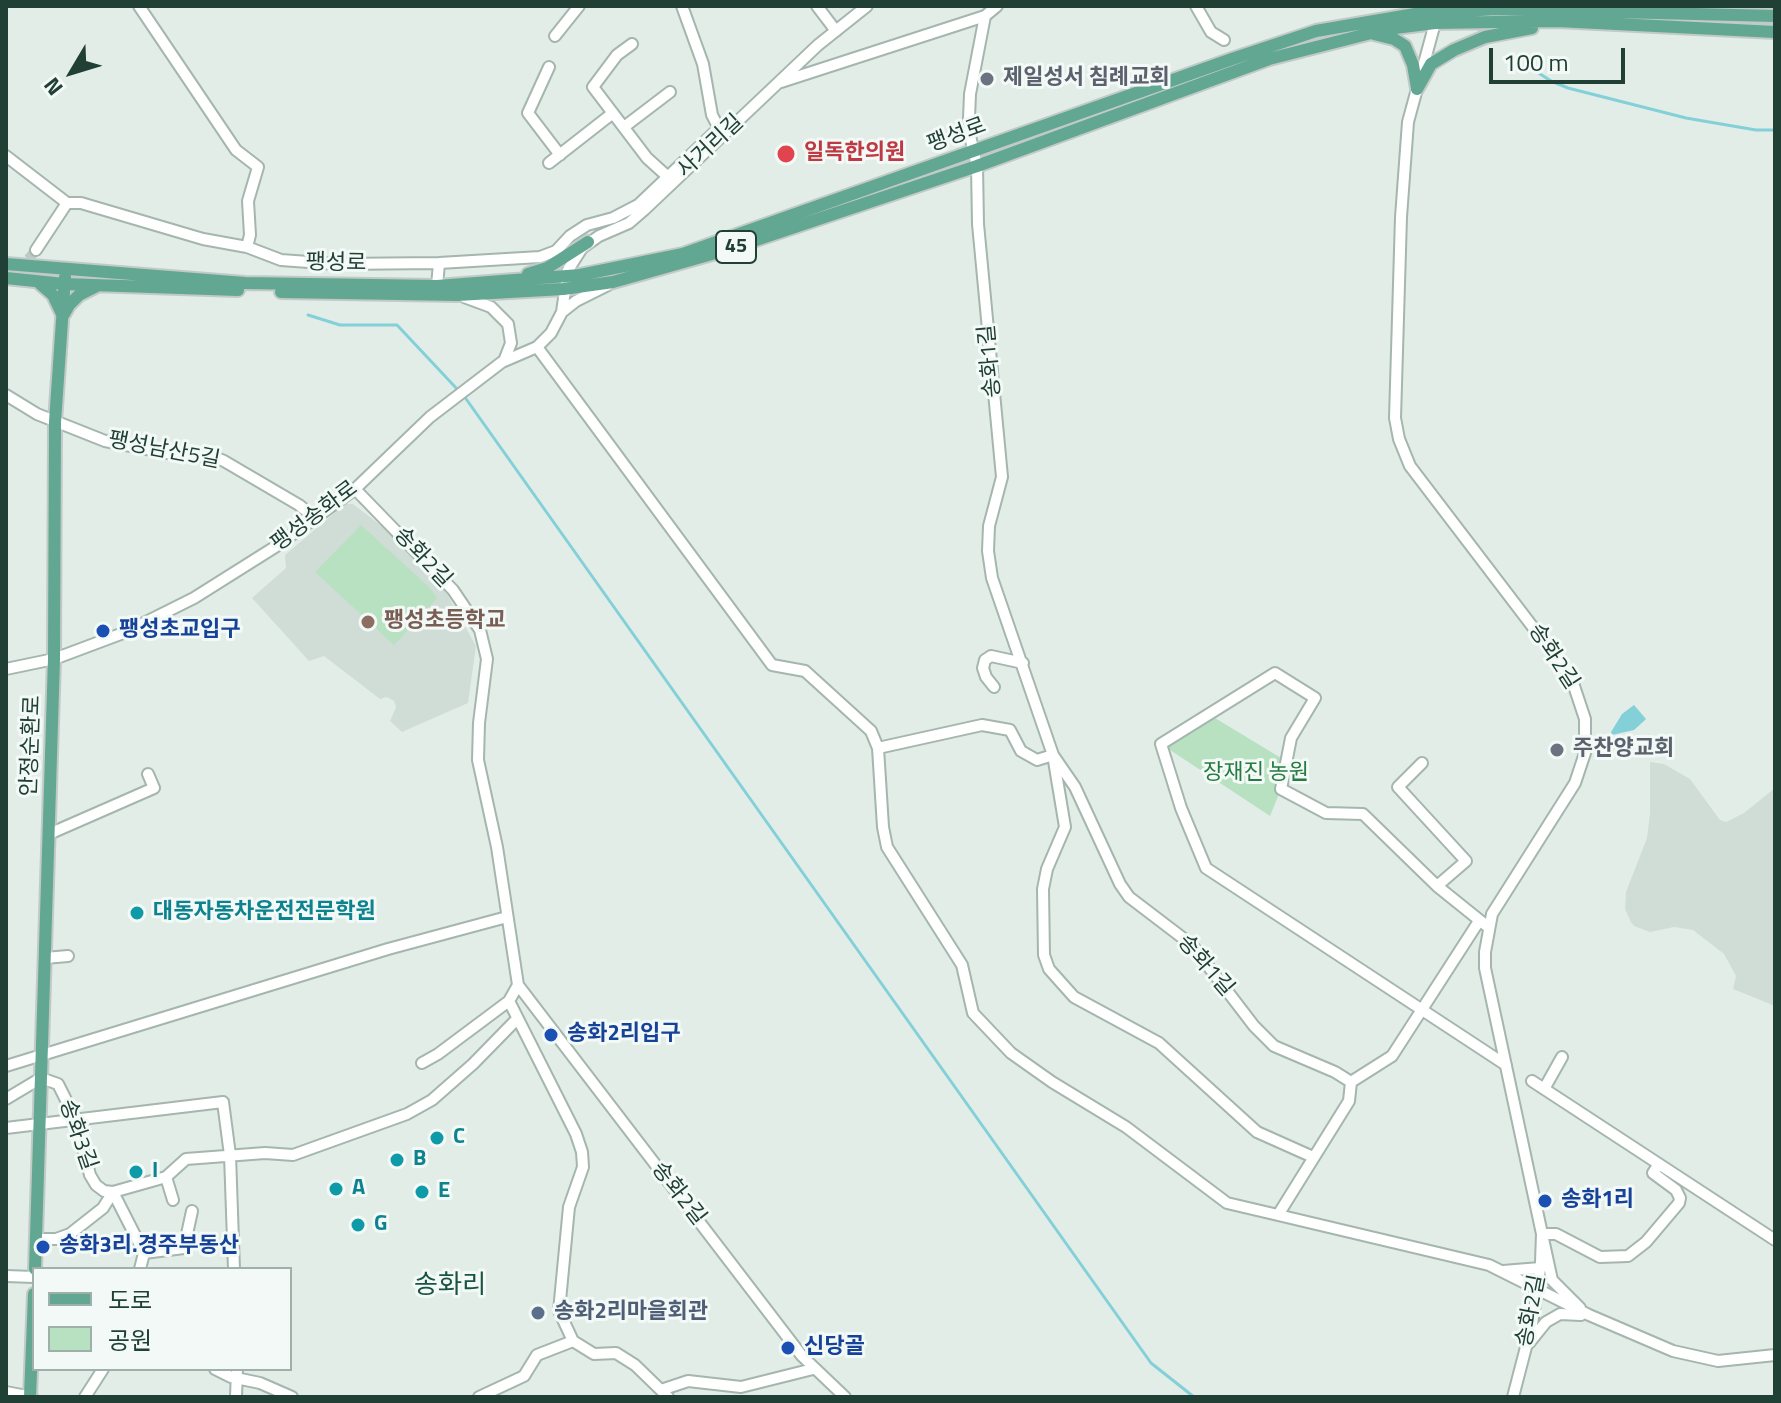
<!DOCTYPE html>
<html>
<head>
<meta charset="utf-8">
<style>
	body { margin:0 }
	#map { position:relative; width:1781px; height:1403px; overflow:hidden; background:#e2ede7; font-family:"Titillium Web","Noto Sans KR",sans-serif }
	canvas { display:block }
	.frame { position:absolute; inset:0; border:8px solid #204035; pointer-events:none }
	.legend { position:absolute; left:32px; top:1267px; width:260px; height:104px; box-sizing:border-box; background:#f3f9f6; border:2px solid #9fafa9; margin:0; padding:10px 14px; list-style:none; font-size:24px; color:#204035 }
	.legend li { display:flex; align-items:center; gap:16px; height:40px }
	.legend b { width:40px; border:2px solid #9fafa9 }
	.north { position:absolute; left:32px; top:32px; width:80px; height:80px; -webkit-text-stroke:6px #f3f9f6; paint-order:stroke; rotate:232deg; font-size:22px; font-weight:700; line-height:32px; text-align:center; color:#204035 }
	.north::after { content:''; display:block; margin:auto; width:28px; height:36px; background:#204035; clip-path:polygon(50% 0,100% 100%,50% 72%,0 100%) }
	.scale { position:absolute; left:1489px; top:48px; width:136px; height:36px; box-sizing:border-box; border:4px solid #204035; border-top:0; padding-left:10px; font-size:24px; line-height:28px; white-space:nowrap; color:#204035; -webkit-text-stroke:6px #f3f9f6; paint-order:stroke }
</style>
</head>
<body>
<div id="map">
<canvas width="1781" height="1403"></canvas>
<div class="frame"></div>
<ul class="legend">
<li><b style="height:10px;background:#62a791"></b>도로</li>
<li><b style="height:22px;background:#b8e1c1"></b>공원</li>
</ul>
<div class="north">N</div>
<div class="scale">100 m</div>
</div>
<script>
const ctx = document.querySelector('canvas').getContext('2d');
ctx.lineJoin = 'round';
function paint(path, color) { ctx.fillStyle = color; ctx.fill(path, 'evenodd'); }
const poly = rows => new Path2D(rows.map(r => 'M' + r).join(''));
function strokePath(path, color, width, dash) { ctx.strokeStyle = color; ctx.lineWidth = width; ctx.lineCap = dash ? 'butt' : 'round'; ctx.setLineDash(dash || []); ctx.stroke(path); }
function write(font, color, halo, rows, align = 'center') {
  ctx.font = font + ' "Titillium Web","Noto Sans KR",sans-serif'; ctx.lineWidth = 6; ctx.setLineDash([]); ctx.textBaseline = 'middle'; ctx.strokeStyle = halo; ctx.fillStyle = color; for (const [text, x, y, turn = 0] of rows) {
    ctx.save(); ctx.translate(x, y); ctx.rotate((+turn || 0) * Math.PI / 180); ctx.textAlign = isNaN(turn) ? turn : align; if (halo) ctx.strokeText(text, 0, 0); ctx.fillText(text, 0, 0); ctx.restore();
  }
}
paint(poly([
	[345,504,353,504,392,534,443,587,476,646,468,703,402,732,390,721,396,707,394,701,387,697,380,699,324,656,309,661,252,598,286,568,285,555],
	[1650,762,1664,764,1690,779,1720,820,1726,822,1744,813,1775,788,1775,1006,1733,989,1736,976,1724,954,1693,930,1674,927,1650,932,1634,926,1631,922,1625,909,1626,892,1647,838,1650,813]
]), '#d0ddd6');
paint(poly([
	[361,525,430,588,437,598,394,645,315,572],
	[1210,715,1286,761,1281,789,1270,816,1161,744]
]), '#b8e1c1');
paint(poly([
	[1634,705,1646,719,1644,721,1634,730,1612,735,1611,732,1622,714]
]), '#84d0d8');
strokePath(poly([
	[1526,57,1537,72,1551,81,1568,88,1686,118,1756,130,1775,130],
	[308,315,340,325,397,325,458,390],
	[464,396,1151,1363,1194,1397]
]), '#84d0d8', 3);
strokePath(poly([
	[9,282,36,250]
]), '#bbcac3', 10, [10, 5]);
const minor = poly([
	[139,6,236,150,258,167,248,201,250,235,247,247],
	[682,6,703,64,712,115,722,134],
	[817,6,836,31],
	[997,6,985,16,970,94,969,118,970,136,977,166,978,224,1002,477,989,526,988,551,992,578,1053,755,1075,787,1120,884,1129,897,1192,945,1254,1026,1274,1046,1335,1072,1351,1082,1349,1101,1278,1215,1489,1265,1589,1315,1673,1351,1718,1361,1775,1355],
	[1196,6,1211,32,1224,40],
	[1421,6,1434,12,1435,23,1408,122,1401,217,1395,418,1399,439,1410,466,1561,664,1573,683,1585,719,1585,753,1575,783,1492,914,1485,952,1485,968,1542,1234,1541,1262,1532,1324,1513,1397],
	[555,36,579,6],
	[632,44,617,55,593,87,647,158,668,177],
	[549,67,528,113,560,155],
	[781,82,985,16],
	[624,127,670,92],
	[6,156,67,203],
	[549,163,613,113],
	[67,203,81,203,203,239,247,247,281,260,336,264,439,263,540,257,556,251,570,236,587,225,613,218,638,205,718,129],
	[36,250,67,203],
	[437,286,439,263],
	[464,297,491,307,508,324,511,343,504,361],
	[562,312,576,301,608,285],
	[537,347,772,665,805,671,871,731,878,748,883,827,887,847,962,965,973,1013,1011,1053,1052,1082,1126,1127,1227,1203,1278,1215],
	[6,395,37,414,105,441,173,454,214,457,224,461,299,505,315,518],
	[355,489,453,590,480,630,487,659,479,723,478,760,497,847,518,985,802,1356,845,1397],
	[6,669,54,659,126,632,194,598,275,547,355,489,430,417,502,362,537,347,551,333,562,312,568,270,582,248,599,236,629,223,644,210,818,45,867,6],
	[994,687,986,677,983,668,985,660,991,656,1023,663],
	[878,748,982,725,1010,730,1021,751,1037,760,1053,755,1065,827,1047,869,1043,889,1044,955,1049,969,1074,997,1159,1043,1257,1132,1313,1157],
	[1422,763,1398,787,1466,861,1437,886],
	[49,834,154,788,148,774],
	[1488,927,1437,886,1363,814,1326,813,1281,789,1291,738,1315,698,1275,673,1161,744,1181,808,1206,868,1506,1065],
	[45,958,68,956],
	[518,985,509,1001,576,1134,582,1152,583,1167,569,1207,559,1311,573,1341,594,1354,616,1353,635,1365,668,1397],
	[422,1063,438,1054,509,1001],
	[6,1066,388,949,507,917],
	[1532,1081,1775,1240],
	[1351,1082,1392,1056,1479,921],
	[1544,1089,1562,1057],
	[6,1099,41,1078,58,1084,76,1120,90,1175,96,1185,104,1191,113,1192,144,1253,140,1269],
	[6,1128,223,1102,230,1155,234,1269],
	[166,1177,173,1200],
	[35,1239,56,1239,70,1234,103,1208,113,1192,166,1177,186,1159,265,1153,293,1155,407,1114,432,1100,473,1064,517,1019],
	[144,1253,184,1248,192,1211],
	[1503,1271,1540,1268],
	[6,1276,34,1277],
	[1580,1308,1552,1280,1542,1234,1556,1234,1600,1257,1628,1256,1646,1242,1679,1203,1680,1198,1676,1190,1653,1173,1659,1164],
	[1529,1343,1546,1322,1560,1314,1581,1315],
	[215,1369,231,1377,260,1383,292,1397],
	[661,1390,688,1381,741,1387,813,1369],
	[6,1392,32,1397],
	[85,1397,103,1369],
	[236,1397,237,1369],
	[479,1397,524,1376,537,1355,573,1341]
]);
const major = poly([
	[1374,34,1394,39,1405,46,1413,65,1417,88],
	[1417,89,1431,64,1454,50,1485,37,1532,28],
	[6,264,245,283,437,286,580,275,683,254,1232,59,1316,31,1415,14,1496,9,1775,16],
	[528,274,547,268,588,242],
	[6,278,64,284,238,290],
	[38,282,53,295,62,314],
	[281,292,457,295,563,289,613,282,726,250,977,166,1269,59,1387,29,1435,23,1557,21,1775,32],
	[64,314,69,305,79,295,97,286],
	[35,1269,54,659,55,422,65,277],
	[30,1397,34,1294]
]);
strokePath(minor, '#a4b6ae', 14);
strokePath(major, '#c1cac6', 16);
strokePath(minor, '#fff', 10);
strokePath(major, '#62a791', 12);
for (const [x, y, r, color] of [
	[987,79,8,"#6b7280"],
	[786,154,10,"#e0444e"],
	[368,622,8,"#8d6e63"],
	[103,631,8,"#1a4fb4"],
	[1557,750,8,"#6b7280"],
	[137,913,8,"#0f9aa8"],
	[551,1035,8,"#1a4fb4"],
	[437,1138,8,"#0f9aa8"],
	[397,1160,8,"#0f9aa8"],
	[136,1172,8,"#0f9aa8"],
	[336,1189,8,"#0f9aa8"],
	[422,1192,8,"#0f9aa8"],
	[1545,1201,8,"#1a4fb4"],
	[358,1225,8,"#0f9aa8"],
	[43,1247,8,"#1a4fb4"],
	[538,1313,8,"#5c6f8a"],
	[788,1348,8,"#1a4fb4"]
]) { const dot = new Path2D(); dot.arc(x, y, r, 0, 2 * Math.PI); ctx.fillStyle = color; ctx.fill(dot); strokePath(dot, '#f3f9f6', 3); }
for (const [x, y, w] of [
	[736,247,40]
]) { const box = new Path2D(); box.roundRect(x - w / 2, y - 16, w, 32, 6); ctx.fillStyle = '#f3f9f6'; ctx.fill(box); strokePath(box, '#204035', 2); }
write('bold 20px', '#204035', null, [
	["45",736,247]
]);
write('bold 22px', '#5b616d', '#f3f9f6', [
	["제일성서 침례교회",1003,79],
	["주찬양교회",1573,750]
], 'left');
write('22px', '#204035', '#f3f9f6', [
	["팽성로",957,136,-20],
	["사거리길",711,147,-43],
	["팽성로",336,264,1],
	["송화1길",991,361,-95],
	["팽성남산5길",164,451,11],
	["팽성송화로",315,517,-37],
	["송화2길",422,558,47],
	["송화2길",1553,657,57],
	["안정순환로",32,746,-88],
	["송화1길",1205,966,49],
	["송화3길",77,1135,71],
	["송화2길",678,1194,52],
	["송화2길",1532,1311,-79]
]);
write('bold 22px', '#be3a42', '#f3f9f6', [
	["일독한의원",804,154]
], 'left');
write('bold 22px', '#785e54', '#f3f9f6', [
	["팽성초등학교",384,622]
], 'left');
write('bold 22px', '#164399', '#f3f9f6', [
	["팽성초교입구",119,631],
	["송화2리입구",567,1035],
	["송화1리",1561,1201],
	["송화3리.경주부동산",59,1247],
	["신당골",804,1348]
], 'left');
write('22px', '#267b41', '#f3f9f6', [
	["장재진 농원",1256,774]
]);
write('bold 22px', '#0d838f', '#f3f9f6', [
	["대동자동차운전전문학원",153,913],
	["C",453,1138],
	["B",413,1160],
	["I",152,1172],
	["A",352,1189],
	["E",438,1192],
	["G",374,1225]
], 'left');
write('bold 22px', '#4e5e75', '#f3f9f6', [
	["송화2리마을회관",554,1313]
], 'left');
write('26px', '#195542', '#f3f9f6', [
	["송화리",450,1287]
]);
</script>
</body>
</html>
